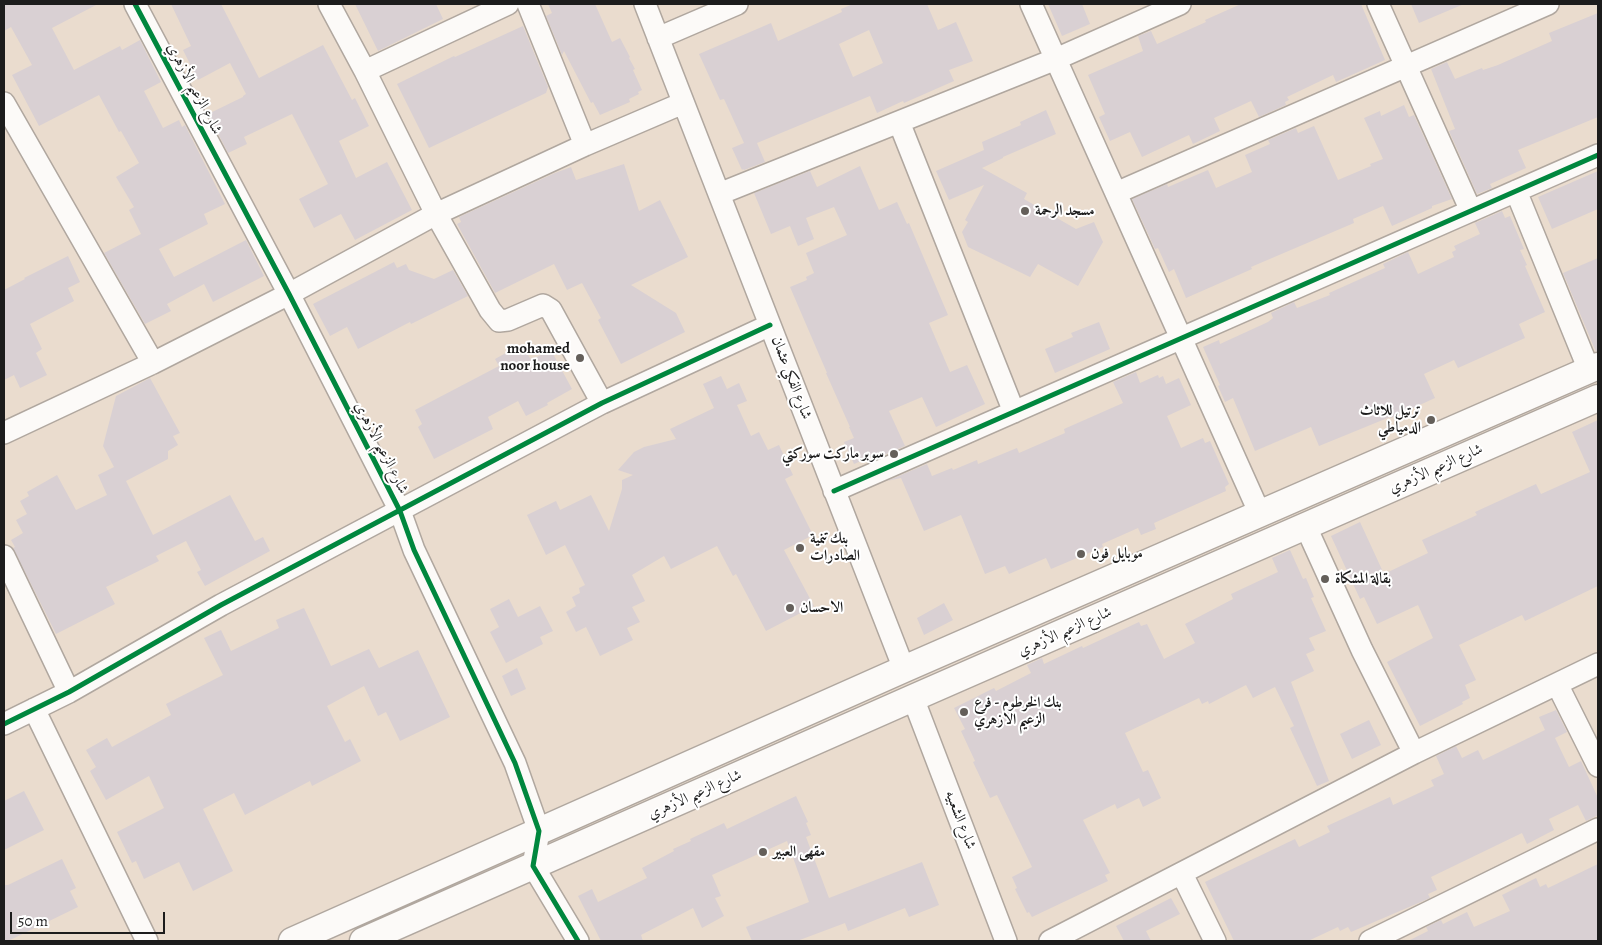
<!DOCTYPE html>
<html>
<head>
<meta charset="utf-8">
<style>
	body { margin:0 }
	#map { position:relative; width:1602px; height:945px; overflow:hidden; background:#eadcce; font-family:Alegreya,serif }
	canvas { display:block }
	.frame { position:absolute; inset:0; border:5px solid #1c1c1c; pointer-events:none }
	.scale { position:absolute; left:10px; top:912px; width:155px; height:22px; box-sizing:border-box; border:2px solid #1c1c1c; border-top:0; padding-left:6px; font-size:15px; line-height:18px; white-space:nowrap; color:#1c1c1c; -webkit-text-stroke:4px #fff; paint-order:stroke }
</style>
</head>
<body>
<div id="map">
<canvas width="1602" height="945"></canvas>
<div class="frame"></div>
<div class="scale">50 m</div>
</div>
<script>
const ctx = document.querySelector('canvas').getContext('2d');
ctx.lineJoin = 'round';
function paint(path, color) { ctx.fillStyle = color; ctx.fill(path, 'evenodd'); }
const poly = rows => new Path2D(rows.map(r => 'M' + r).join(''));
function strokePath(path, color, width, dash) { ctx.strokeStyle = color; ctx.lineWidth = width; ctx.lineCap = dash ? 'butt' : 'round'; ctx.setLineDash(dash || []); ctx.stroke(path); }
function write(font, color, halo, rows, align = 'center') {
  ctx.font = font + ' Alegreya,Amiri,serif'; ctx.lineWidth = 4; ctx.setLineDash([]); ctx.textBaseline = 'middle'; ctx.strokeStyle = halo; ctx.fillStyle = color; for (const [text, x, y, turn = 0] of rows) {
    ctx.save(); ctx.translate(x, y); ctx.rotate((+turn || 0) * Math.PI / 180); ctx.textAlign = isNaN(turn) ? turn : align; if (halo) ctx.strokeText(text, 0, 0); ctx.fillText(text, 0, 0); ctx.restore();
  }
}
paint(poly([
	[4,4,98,4,52,28,74,70,120,46,122,50,140,40,161,82,144,91,163,128,179,120,182,127,185,125,225,204,204,214,208,224,159,249,174,277,246,240,264,276,213,302,204,284,167,304,171,311,145,324,104,253,141,234,129,210,134,207,116,177,139,163,121,131,119,132,99,95,39,126,12,75,32,65,11,27,4,31],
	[171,4,221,4,259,78,323,45,352,100,355,98,369,126,339,141,356,178,387,162,412,210,355,240,341,214,314,228,299,199,328,184,292,114,244,137,247,144,228,153,208,114,243,97,243,96,246,94,230,63,198,80,183,50,191,46],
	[355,4,436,4,443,19,378,51],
	[548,4,595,4,612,42,620,38,630,57,629,58,635,69,633,70,642,90,638,92,639,94,629,99,630,102,600,115,593,102,591,103,564,51,562,55,546,16,552,13],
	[853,4,927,4,938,30,956,22,973,61,949,70,954,81,904,103,903,101,877,113,870,96,757,143,765,162,744,170,743,169,742,170,732,148,744,143,724,99,720,100,699,54,771,23,778,41,842,12,841,9],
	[869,30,883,63,853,77,839,44],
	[1048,4,1082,4,1090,24,1062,36],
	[1241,4,1361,4,1385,60,1336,82,1333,75,1287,97,1289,100,1285,102,1286,105,1259,117,1251,101,1214,118,1220,131,1193,144,1189,135,1142,157,1130,132,1110,141,1099,117,1105,114,1088,75,1143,51,1138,36,1151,31,1157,44,1206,22,1205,20],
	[1411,4,1464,4,1419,23],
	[1598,13,1598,117,1518,150,1526,168,1490,184,1492,188,1477,194,1449,131,1455,129,1431,69,1447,62,1455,79,1482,68,1483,70,1498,65,1552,41,1549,33],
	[523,26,548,87,546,93,429,148,397,84,454,56,455,57],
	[1404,105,1409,117,1414,115,1452,199,1432,206,1432,208,1392,226,1383,206,1353,219,1354,223,1251,267,1252,269,1186,298,1174,269,1169,272,1158,248,1155,249,1132,199,1167,184,1168,187,1208,170,1216,188,1252,172,1245,155,1270,144,1268,140,1296,128,1298,133,1314,126,1338,180,1371,166,1370,164,1383,159,1364,118,1380,111,1381,116],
	[1046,110,1056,134,1003,157,1003,158,982,168,1027,193,1024,199,1076,229,1094,222,1103,242,1078,286,1038,264,1030,277,968,247,962,232,968,222,965,220,984,185,949,200,936,171,984,150,982,142,1021,125,1020,122],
	[624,164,639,211,660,200,688,257,631,285,676,313,685,332,621,364,598,320,601,318,582,283,567,290,554,264,495,293,457,224,461,222,459,217,555,173,571,167,576,180],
	[860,166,879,210,897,202,907,224,909,223,948,315,929,323,950,372,967,365,985,404,936,427,922,397,889,411,905,446,877,458,875,455,854,464,844,442,854,438,849,427,850,427,826,373,827,373,790,287,807,280,806,277,814,273,806,253,847,235,834,207,806,218,814,239,798,246,790,226,771,234,754,193,810,171,817,187],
	[1598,171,1598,209,1552,229,1538,197],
	[1502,211,1505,218,1510,216,1524,249,1520,250,1527,265,1525,266,1545,312,1519,324,1525,338,1458,368,1454,360,1424,374,1435,398,1391,418,1390,417,1319,446,1311,427,1255,451,1233,398,1225,402,1218,386,1220,385,1203,347,1219,340,1220,344,1268,322,1273,318,1271,313,1294,302,1297,308,1330,295,1329,293,1385,268,1383,264,1408,252,1418,274,1454,257,1452,252,1456,250,1454,246,1480,234,1475,223],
	[68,256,80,282,68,288,74,301,30,324,42,349,36,353,47,375,20,388,14,375,4,380,4,290,25,279,24,278],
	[1598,258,1598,351,1596,352,1563,273],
	[394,262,397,268,406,264,409,270,434,279,453,270,468,296,411,324,410,322,358,349,347,327,330,336,313,304],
	[1099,322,1110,349,1055,373,1045,349,1073,337,1071,333],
	[522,344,531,360,551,350,572,389,547,403,548,405,526,416,518,401,488,417,493,429,434,459,418,427,422,424,415,410,499,366,495,359],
	[1136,372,1140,383,1158,375,1159,378,1163,376,1166,384,1179,378,1191,405,1167,416,1181,448,1203,438,1205,443,1210,441,1229,484,1225,487,1226,491,1154,523,1156,529,1141,535,1138,528,1102,544,1103,547,1051,569,1046,558,1009,574,1005,566,985,574,961,515,924,531,901,478,887,481,927,464,932,476,952,468,953,470,977,460,978,464,1017,448,1019,453,1065,433,1064,429,1123,403,1113,382],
	[721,376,727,389,739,383,747,401,737,405,751,436,759,432,768,450,779,445,793,475,785,479,813,535,784,550,814,606,766,631,736,574,733,576,717,546,671,569,664,556,632,575,645,601,632,607,640,622,627,628,633,640,600,656,586,627,576,632,566,612,576,606,572,597,580,593,579,588,585,585,565,545,546,555,527,515,556,501,560,510,591,495,609,531,622,489,622,480,633,475,618,470,634,452,644,447,676,439,670,429,714,408,703,384],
	[150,378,180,433,173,436,178,445,168,451,168,459,126,481,153,535,230,495,255,541,263,537,270,551,205,586,197,572,201,570,186,541,156,556,159,561,106,587,115,604,56,634,13,548,15,547,11,540,23,533,16,520,27,514,20,501,29,496,27,492,57,475,76,510,107,495,98,475,114,467,103,446,116,396],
	[1598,420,1598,586,1525,621,1522,615,1459,645,1476,680,1465,685,1470,698,1462,702,1463,704,1420,726,1387,662,1433,638,1418,605,1377,624,1364,597,1360,599,1331,536,1360,522,1384,574,1428,553,1422,540,1477,515,1475,512,1536,484,1541,494,1590,472,1572,432],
	[1290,550,1303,579,1306,578,1314,597,1311,598,1326,631,1309,638,1315,650,1306,654,1314,671,1291,682,1329,781,1317,786,1290,728,1294,726,1275,687,1253,698,1246,685,1209,704,1208,701,1202,704,1199,698,1125,733,1143,772,1148,770,1161,798,1143,807,1139,798,1117,809,1115,804,1083,820,1110,873,1105,875,1108,881,1032,917,1029,912,1027,913,1015,889,1017,888,1012,877,1032,867,997,795,990,798,973,762,975,761,961,731,965,729,954,708,994,688,996,691,1031,673,1027,665,1042,658,1044,664,1082,646,1083,648,1139,622,1141,626,1147,624,1164,659,1195,643,1185,624,1233,599,1231,594,1278,572,1272,558],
	[509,599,518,617,540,606,553,631,540,637,543,644,506,663,490,632,499,627,490,609],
	[944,603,953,620,924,635,917,618],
	[304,608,331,666,369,649,379,668,418,650,450,717,400,741,386,712,378,716,364,686,327,706,345,742,350,739,361,761,312,786,310,781,245,815,234,793,203,809,233,871,193,891,179,862,144,879,136,861,132,863,117,832,164,808,149,776,106,800,90,771,96,767,86,750,107,738,112,747,171,715,166,704,223,675,204,638,221,630,231,651,279,628,276,620],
	[517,668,526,689,511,696,502,676],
	[1556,710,1567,732,1555,738,1569,767,1581,761,1598,798,1598,815,1586,821,1578,805,1549,819,1554,830,1527,844,1522,833,1431,877,1437,890,1428,894,1430,898,1351,932,1348,927,1340,931,1338,927,1308,941,1234,941,1205,882,1295,839,1299,847,1330,832,1327,826,1390,797,1393,805,1434,786,1431,780,1444,774,1436,756,1456,746,1462,758,1478,750,1483,760,1545,730,1539,717],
	[1369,720,1381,745,1352,759,1340,734],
	[24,791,44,830,4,850,4,801],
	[796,796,808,822,806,823,811,835,806,837,829,898,922,862,939,905,909,917,905,908,848,931,845,923,797,941,752,941,746,927,809,902,787,841,712,875,721,896,715,898,724,916,702,928,693,908,641,935,643,941,601,941,578,896,592,889,598,902,647,878,642,868,674,851,673,849,691,841,690,839,724,823,727,829],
	[62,859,76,888,70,891,78,907,8,941,4,941,4,885,8,885],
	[1598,864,1598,941,1408,941,1428,931,1426,927,1441,920,1443,924,1467,912,1474,927,1510,911,1502,895,1536,878,1540,887,1546,884,1548,888],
	[1171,898,1180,914,1146,931,1151,941,1124,941,1116,926]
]), '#d9d0d3');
const minor = poly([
	[135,4,289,294,400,511,414,550,515,763,539,831,533,866,578,941],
	[329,4,365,71,436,214,490,310,499,321,508,320,543,305,551,310,602,403],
	[528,4,585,145],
	[645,4,904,669],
	[1031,4,1260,514],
	[1378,4,1471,211],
	[658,38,737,4],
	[365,71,508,4],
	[4,103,153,363],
	[899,122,1014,412],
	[1516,191,1589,370],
	[1116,193,1548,4],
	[719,194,1056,59,1180,4],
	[4,433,153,363,289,294,436,214,585,145,683,103],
	[834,491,1598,155],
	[1306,527,1362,650,1414,753],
	[4,556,69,692],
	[1557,684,1598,766],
	[913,698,1006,941],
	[34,709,147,941],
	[4,724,69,692,221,605,602,403,770,325],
	[1182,874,1215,941],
	[1050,941,1414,753,1598,664],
	[1370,941,1598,829]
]);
const major = poly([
	[292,941,904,669,1598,366],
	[363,941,913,698,1598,398]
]);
strokePath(minor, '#b0a79f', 24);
strokePath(major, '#b0a79f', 29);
strokePath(minor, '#fcfaf8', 21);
strokePath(major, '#fcfaf8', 26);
strokePath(poly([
	[135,4,289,294,400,511,414,550,515,763,539,831,533,866,578,941],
	[834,491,1598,155],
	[4,724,69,692,221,605,602,403,770,325]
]), '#00873e', 5);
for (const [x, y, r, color] of [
	[1025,211,5,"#645f5a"],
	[580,358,5,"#645f5a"],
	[1431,420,5,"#645f5a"],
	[894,454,5,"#645f5a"],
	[800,548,5,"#645f5a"],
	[1081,554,5,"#645f5a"],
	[1325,579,5,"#645f5a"],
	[790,608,5,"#645f5a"],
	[964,712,5,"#645f5a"],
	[763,852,5,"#645f5a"]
]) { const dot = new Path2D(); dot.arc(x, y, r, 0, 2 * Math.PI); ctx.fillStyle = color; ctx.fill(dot); strokePath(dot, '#fff', 2); }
write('15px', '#1c1c1c', '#fff', [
	["شارع الزعيم الأزهري",194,89,62],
	["شارع الفكي عثمان",791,378,69],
	["شارع الزعيم الأزهري",381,448,63],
	["شارع الزعيم الأزهري",1436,469,-24],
	["شارع الزعيم الأزهري",1065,632,-24],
	["شارع الزعيم الأزهري",695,795,-24],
	["شارع الشعبيه",960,820,69]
]);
write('bold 15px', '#1c1c1c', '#fff', [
	["مسجد الرحمة",1035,211],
	["mohamed",570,349,"right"],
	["noor house",570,366,"right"],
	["ترتيل للاثاث",1421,411,"right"],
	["الدمياطي",1421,428,"right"],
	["سوبر ماركت سوركتي",884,454,"right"],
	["بنك تنمية",810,539],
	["الصادرات",810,556],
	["موبايل فون",1091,554],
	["بقالة المشكاة",1335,579],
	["الاحسان",800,608],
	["بنك الخرطوم - فرع",974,703],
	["الزعيم الازهري",974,720],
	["مقهى العبير",773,852]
], 'left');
</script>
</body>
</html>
